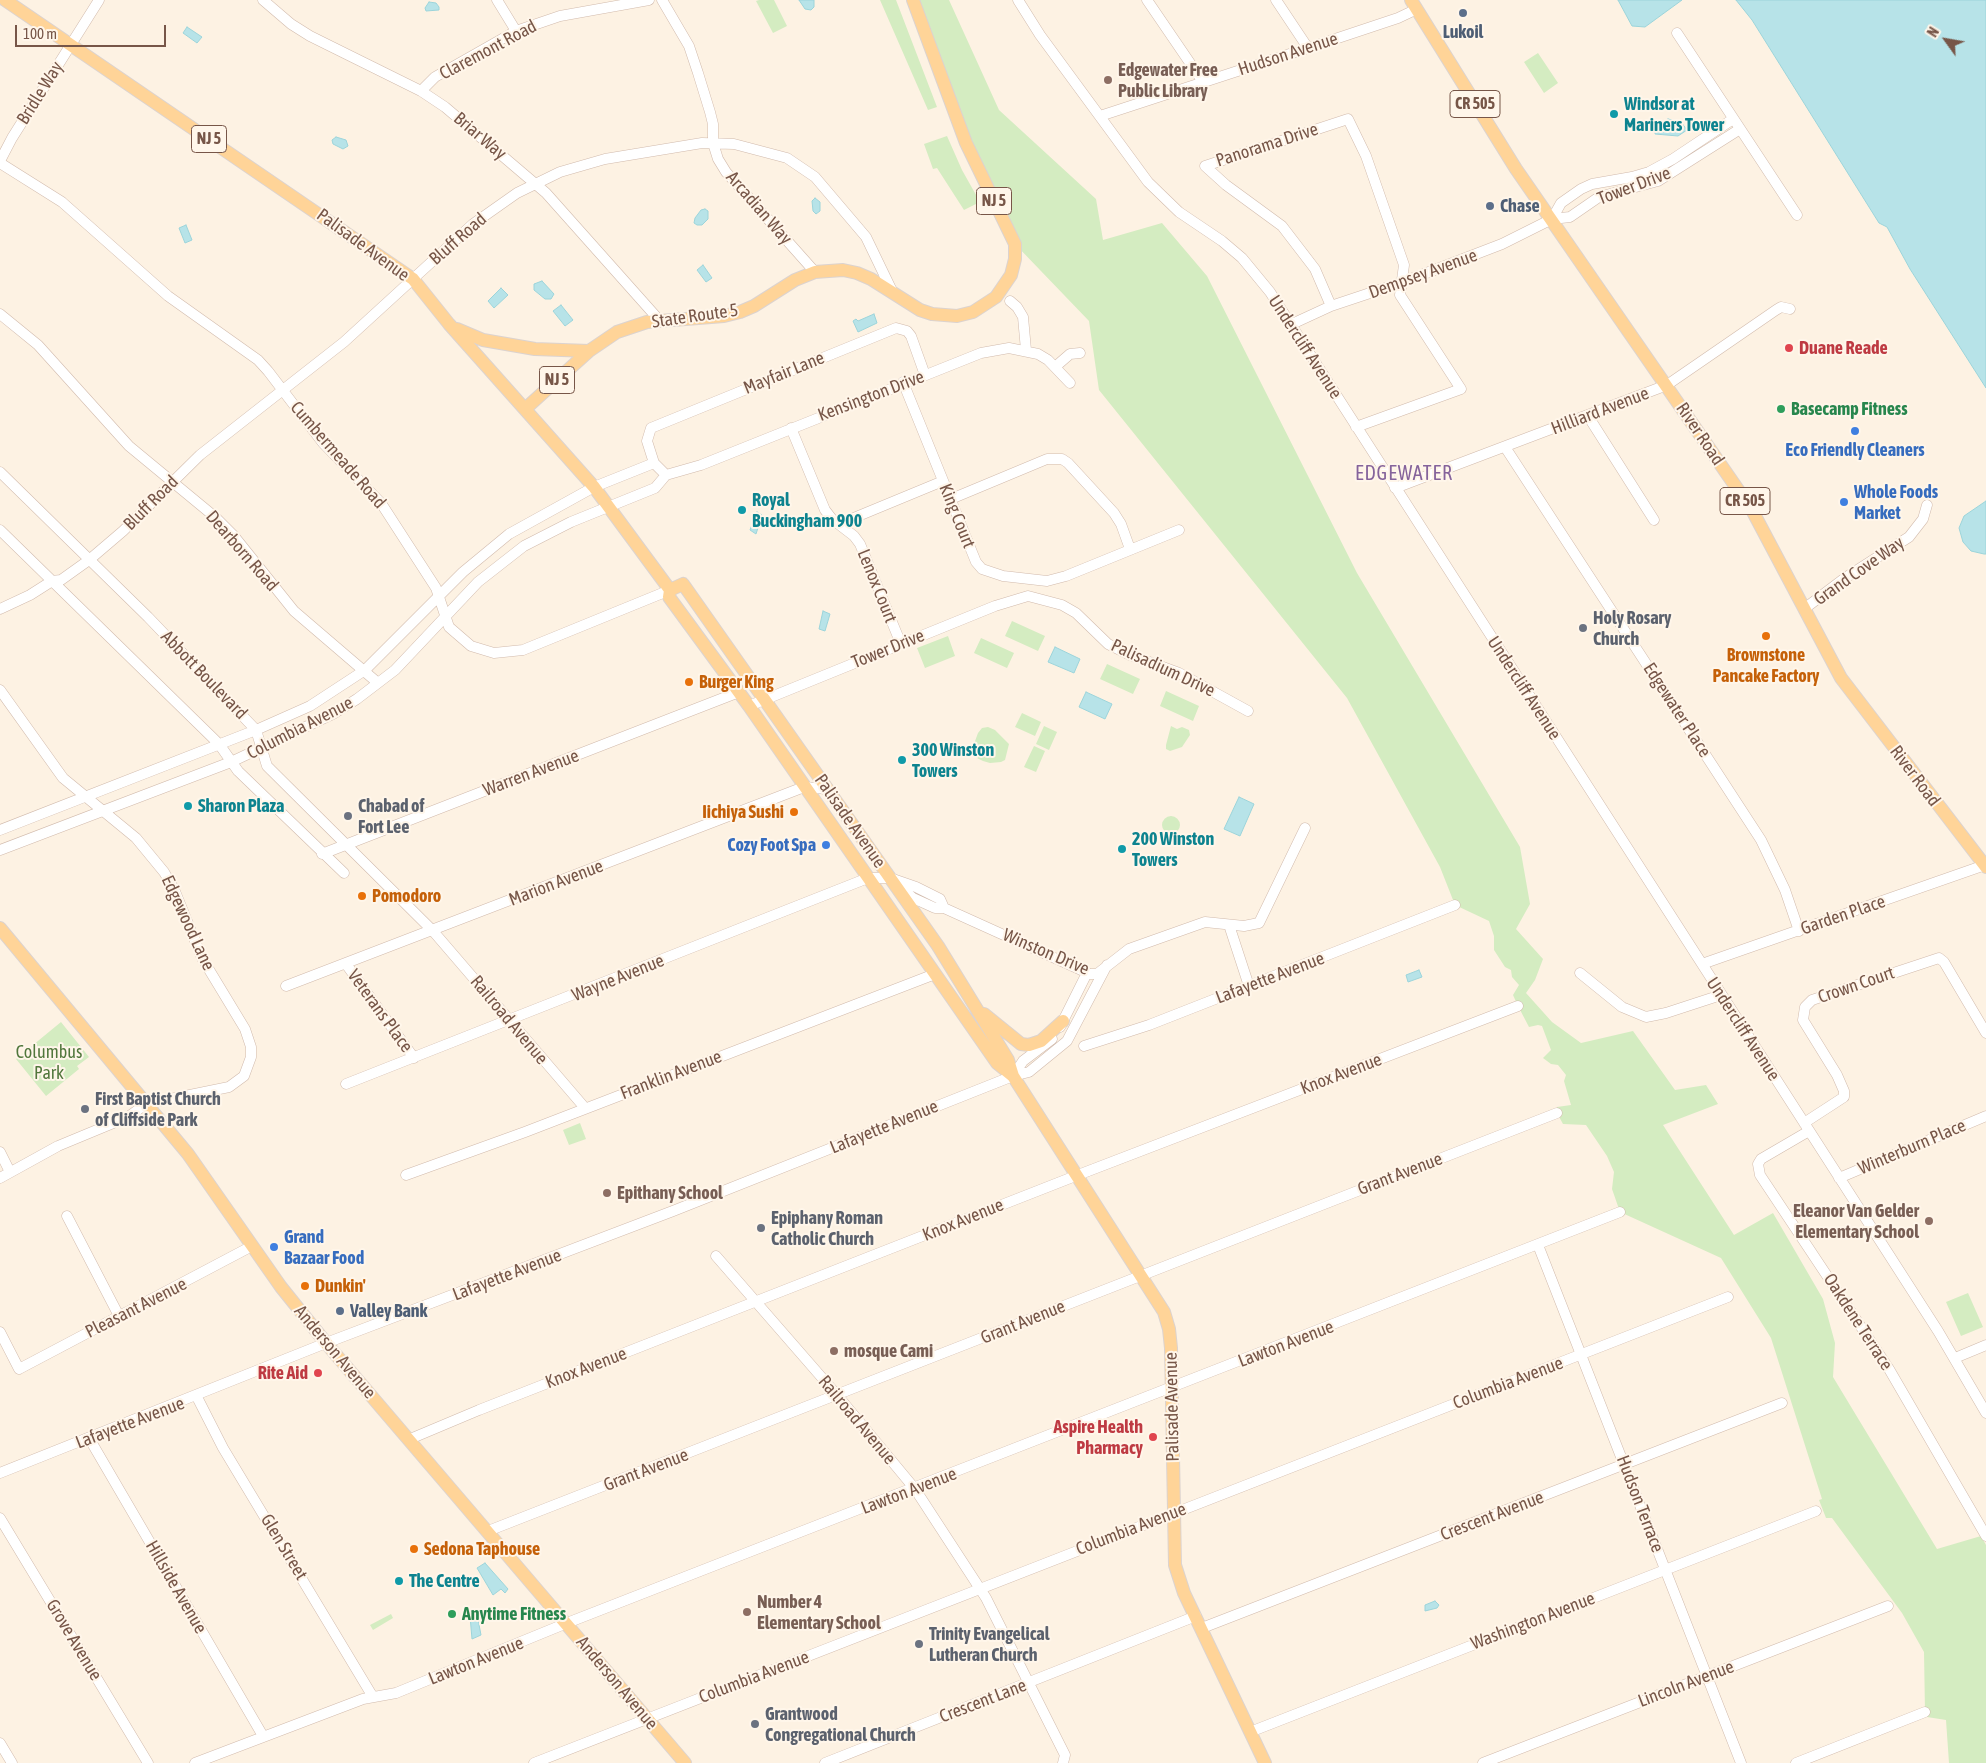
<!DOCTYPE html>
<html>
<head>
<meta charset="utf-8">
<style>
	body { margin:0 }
	#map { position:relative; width:1986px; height:1763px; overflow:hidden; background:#fdf2e3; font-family:"Asap Condensed",sans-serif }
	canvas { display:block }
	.north { position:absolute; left:1921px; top:15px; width:50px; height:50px; -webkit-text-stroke:4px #fff6ea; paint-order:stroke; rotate:302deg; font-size:14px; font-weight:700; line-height:20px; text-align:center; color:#775648 }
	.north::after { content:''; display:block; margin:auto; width:18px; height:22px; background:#775648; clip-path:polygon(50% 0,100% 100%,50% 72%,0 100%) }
	.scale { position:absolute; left:15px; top:25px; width:151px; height:22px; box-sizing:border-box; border:2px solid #775648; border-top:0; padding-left:6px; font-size:15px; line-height:18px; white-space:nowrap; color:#775648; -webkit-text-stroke:4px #fff6ea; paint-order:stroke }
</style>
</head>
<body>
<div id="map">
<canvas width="1986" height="1763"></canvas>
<div class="north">N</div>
<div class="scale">100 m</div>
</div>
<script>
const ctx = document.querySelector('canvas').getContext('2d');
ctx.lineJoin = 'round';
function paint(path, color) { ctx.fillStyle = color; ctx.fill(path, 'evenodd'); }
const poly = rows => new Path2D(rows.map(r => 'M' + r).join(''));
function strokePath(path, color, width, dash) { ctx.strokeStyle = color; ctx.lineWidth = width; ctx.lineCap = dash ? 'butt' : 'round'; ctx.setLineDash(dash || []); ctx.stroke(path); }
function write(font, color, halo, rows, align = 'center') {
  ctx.font = font + ' "Asap Condensed",sans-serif'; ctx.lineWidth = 4; ctx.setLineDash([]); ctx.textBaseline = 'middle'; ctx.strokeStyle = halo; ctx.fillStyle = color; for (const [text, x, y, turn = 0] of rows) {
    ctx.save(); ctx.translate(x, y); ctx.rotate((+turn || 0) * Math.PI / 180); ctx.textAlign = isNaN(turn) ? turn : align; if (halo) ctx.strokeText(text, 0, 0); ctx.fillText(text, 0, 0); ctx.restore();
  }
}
paint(poly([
	[759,0,774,0,787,26,773,33,756,1],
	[880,0,896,0,937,107,928,110],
	[913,0,949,0,999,110,1096,199,1103,240,1162,223,1207,276,1357,573,1520,847,1530,904,1516,929,1543,959,1535,980,1526,993,1552,1022,1581,1043,1633,1031,1675,1090,1706,1085,1718,1104,1663,1125,1734,1235,1773,1213,1823,1299,1835,1343,1833,1377,1937,1549,1981,1536,1986,1545,1986,1763,1949,1763,1946,1720,1927,1717,1925,1712,1924,1652,1902,1613,1832,1518,1826,1518,1819,1500,1822,1499,1771,1338,1721,1258,1620,1212,1612,1189,1614,1172,1607,1156,1586,1125,1563,1124,1557,1113,1557,1107,1571,1105,1564,1081,1566,1075,1558,1065,1551,1064,1543,1058,1551,1050,1542,1026,1538,1025,1529,1027,1518,1006,1513,995,1519,985,1512,977,1511,970,1505,967,1494,950,1494,936,1489,921,1455,905,1440,867,1347,698,1099,390,1089,321,1015,244,981,176],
	[1538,53,1558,83,1544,93,1524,62],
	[947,136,962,170,980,202,964,210,937,168,933,169,924,144],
	[1012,621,1045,636,1038,651,1005,636],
	[948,636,955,656,925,668,917,648],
	[981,638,1014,653,1007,668,974,653],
	[1107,664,1140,679,1133,694,1100,679],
	[1166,691,1199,706,1193,721,1160,706],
	[1022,713,1041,722,1035,736,1015,727],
	[1044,726,1057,732,1049,750,1036,744],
	[1171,726,1177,729,1182,727,1189,730,1190,735,1182,747,1170,751,1166,749,1166,745],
	[988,727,995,730,1009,744,1005,760,1001,762,990,763,983,761,977,758,971,752,978,733,982,728],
	[1034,746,1045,751,1036,772,1024,767],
	'1162 825a9 9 0 1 1 18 0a9 9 0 1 1-18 0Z',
	[61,1022,89,1057,77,1066,79,1069,46,1096,16,1059],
	[580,1123,586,1139,569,1145,563,1130],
	[1968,1293,1983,1327,1961,1336,1946,1302],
	[391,1614,393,1618,373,1630,370,1625]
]), '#d4ecc1');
const water = poly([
	[799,0,814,0,814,7,811,10,805,9,799,0],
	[1618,0,1682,0,1645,27,1632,26,1618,0],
	[1736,0,1986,0,1986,388,1910,269,1887,227,1879,223,1752,20,1736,0],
	[429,2,436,3,439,7,439,10,426,11,425,8,429,2],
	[187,27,202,37,197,43,183,33,187,27],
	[1668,119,1681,122,1687,130,1678,136,1655,134,1656,126,1668,119],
	[336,137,346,140,348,146,343,149,333,144,332,140,336,137],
	[815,198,820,202,820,211,816,214,813,211,812,201,815,198],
	[705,209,708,211,708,219,702,225,697,225,694,223,695,218,701,210,705,209],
	[186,225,192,240,185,243,179,228,186,225],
	[703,265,712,278,706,282,697,270,703,265],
	[542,281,554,294,551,299,545,299,534,290,534,284,542,281],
	[501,288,508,295,494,308,488,301,501,288],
	[561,305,573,320,565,326,553,311,561,305],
	[874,314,877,323,858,332,853,321,856,319,858,321,874,314],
	[1986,501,1986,554,1984,554,1971,551,1963,542,1959,528,1964,516,1986,501],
	[757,512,762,515,756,534,750,530,757,512],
	[823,611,830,614,825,631,819,629,823,611],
	[1055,647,1080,659,1074,673,1048,662,1055,647],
	[1086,692,1112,704,1105,719,1079,707,1086,692],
	[1239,797,1254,804,1240,836,1224,829,1239,797],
	[1419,970,1422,977,1408,982,1406,975,1419,970],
	[485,1563,508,1589,505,1593,501,1589,493,1595,477,1568,485,1563],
	[1435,1601,1439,1605,1437,1608,1425,1611,1425,1605,1435,1601],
	[477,1614,481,1635,472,1639,470,1616,477,1614]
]);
paint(water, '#b7e3e8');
strokePath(water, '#9cd4da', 1);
const minor = poly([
	[263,0,291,24,310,36,421,91,445,107,546,193,660,321],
	[497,0,516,31],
	[662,0,689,46,698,73,710,112,713,124,713,143,718,159,726,172,815,272],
	[1018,0,1040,35,1148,182,1179,212,1222,241,1242,258,1270,292,1938,1331,1986,1413],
	[1147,0,1203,82],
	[1276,0,1308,48],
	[1677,33,1797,215],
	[421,91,435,77,516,31,560,16,649,0],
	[1100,116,1308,48,1398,18,1417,9],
	[0,161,12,138,99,0],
	[0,163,62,202,168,296,258,360,268,371,323,443,381,503,436,588,449,627,471,646,494,653,523,650,670,590],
	[1552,219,1561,203,1581,189,1592,184,1632,177,1649,172,1673,159,1733,119],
	[1010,301,1017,307,1023,317,1026,350],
	[1331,306,1315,269,1282,226,1226,185,1205,166,1348,119,1366,156,1404,265,1400,295,1461,389,1356,427],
	[0,314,38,345,129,446,215,517,234,536,294,611,378,683],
	[1292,324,1331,306,1403,282,1502,244,1552,219,1570,217,1599,197,1658,181,1740,129],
	[1055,367,1070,354,1080,353],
	[903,382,976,562,982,569,1003,576,1047,581,1066,576,1179,530],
	[1588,416,1654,520],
	[791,428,825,510,832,519,854,536,860,544,901,644],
	[1505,447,1761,840,1785,890,1799,931],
	[0,472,148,617,256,730,267,766,433,931,585,1108],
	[666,475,654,463,647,441,651,428,896,328,907,331,911,336,925,375],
	[1395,488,1667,385,1776,310,1781,307,1790,309],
	[951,499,1047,459,1062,459,1068,463,1114,513,1121,524,1130,549],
	[839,524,943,481],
	[0,530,219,744,238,771,344,873],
	[0,609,30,595,52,581,61,580,89,560,123,531,200,455,344,342,473,224,517,193,560,172,605,159,702,143,734,144,787,158,815,177,866,237,893,293],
	[1804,609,1845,578,1909,537,1923,519,1927,505],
	[0,690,63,778,136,838,164,872,174,889,202,958,245,1029,251,1047,251,1057,244,1076,229,1087,146,1104,128,1117,58,1146,0,1178],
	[749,706,995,606,1028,596,1062,605,1076,613,1108,644,1130,655,1179,673,1248,711],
	[0,830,256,730,310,706,365,670,463,572,509,534,594,487,654,463],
	[0,850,231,762,333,714,357,699,395,670,478,582,524,546,571,522,655,488,666,475,701,465,981,353,1009,348,1038,354,1048,360,1070,383],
	[322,854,739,692],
	[900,887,913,898,935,908,944,908,1090,974,1097,974,1129,949,1205,922,1244,926,1259,923,1305,828],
	[1229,925,1249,986],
	[346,964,414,1058],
	[1702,964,1985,865],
	[1580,973,1622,1007,1646,1017,1666,1013,1721,995],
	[286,986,804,787,827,789],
	[1060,1027,1087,973],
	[1084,1046,1149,1025,1455,905],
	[1013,1076,1023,1061,1052,1039],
	[346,1084,868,878,890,878,916,887,940,899,944,908],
	[1804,1123,1844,1097,1844,1091,1837,1075,1803,1020,1805,1007,1812,1000,1939,958,1944,962,1986,1033],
	[1809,1131,1761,1159,1758,1164,1760,1175,1889,1369,1986,1536],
	[0,1152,10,1172],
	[406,1175,525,1132,935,974],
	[1839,1178,1986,1116],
	[67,1216,119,1316],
	[1538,1245,1741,1763],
	[716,1256,837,1395,915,1489,986,1598,1065,1755,1063,1763],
	[0,1332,19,1369,252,1246],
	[1955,1358,1986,1345],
	[197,1397,223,1448,373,1697],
	[89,1438,263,1736],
	[410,1439,479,1410,1078,1175,1518,1006],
	[0,1473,326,1343,673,1211,1013,1076,1029,1072,1067,1041,1107,965],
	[0,1518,148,1763],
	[488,1531,1557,1113],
	[1202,1628,1782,1403],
	[1250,1732,1816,1511],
	[0,1743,12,1763],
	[195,1763,363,1699,396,1693,567,1623,1620,1212],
	[534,1763,1728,1297],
	[825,1763,1196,1616],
	[1483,1763,1888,1606],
	[1796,1763,1925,1712]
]);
const major = poly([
	[5,0,413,279,449,324,594,487,670,590,669,597,749,706,997,1063,1013,1076],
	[1411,0,1516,169,1752,510,1841,678,1986,867],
	[457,329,483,340,535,349,589,351],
	[525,409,589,351,617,332,647,322,724,316,740,312,754,306,795,280,815,272,843,270,857,273,871,279,920,310,932,314,957,316,973,312,996,297,1011,275,1015,259,1015,244,966,143,913,0],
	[670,590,683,584,938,946,1008,1060,1013,1076,1164,1312,1169,1329,1171,1348,1175,1565,1184,1593,1265,1763],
	[0,928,188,1154,281,1287,326,1343,685,1763],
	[984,1014,1021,1044,1029,1045,1041,1041,1063,1021]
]);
strokePath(minor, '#d1baac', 11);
strokePath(major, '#dcd3cf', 14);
strokePath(minor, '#fff', 10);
strokePath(major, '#ffd498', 12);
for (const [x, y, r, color] of [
	[1463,13,5,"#5c6f8a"],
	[1108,80,5,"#8d6e63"],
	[1614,114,5,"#0f9aa8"],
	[1490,206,5,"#5c6f8a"],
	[1789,348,5,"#e0444e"],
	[1781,409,5,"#2e9e5b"],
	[1855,431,5,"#3f7fe0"],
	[1844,502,5,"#3f7fe0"],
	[742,510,5,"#0f9aa8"],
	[1583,628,5,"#6b7280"],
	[1766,636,5,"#e8710a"],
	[689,682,5,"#e8710a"],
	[902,760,5,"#0f9aa8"],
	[188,806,5,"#0f9aa8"],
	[794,812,5,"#e8710a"],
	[348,816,5,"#6b7280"],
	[826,845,5,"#3f7fe0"],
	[1122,849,5,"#0f9aa8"],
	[362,896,5,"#e8710a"],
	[85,1109,5,"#6b7280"],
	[607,1193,5,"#8d6e63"],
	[1929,1221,5,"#8d6e63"],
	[761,1228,5,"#6b7280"],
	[274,1247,5,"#3f7fe0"],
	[305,1286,5,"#e8710a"],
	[340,1311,5,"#5c6f8a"],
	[834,1351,5,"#8d6e63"],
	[318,1373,5,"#e0444e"],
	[1153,1437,5,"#e0444e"],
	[414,1549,5,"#e8710a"],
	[399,1581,5,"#0f9aa8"],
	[747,1612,5,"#8d6e63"],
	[452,1614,5,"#2e9e5b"],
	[919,1644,5,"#6b7280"],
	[755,1724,5,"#6b7280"]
]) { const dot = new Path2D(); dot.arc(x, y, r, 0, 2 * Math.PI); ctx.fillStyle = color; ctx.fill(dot); strokePath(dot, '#fff6ea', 2); }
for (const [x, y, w] of [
	[1475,104,50],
	[209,139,35],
	[994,201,35],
	[557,380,35],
	[1745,501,50]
]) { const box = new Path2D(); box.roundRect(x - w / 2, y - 13.5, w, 27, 4); ctx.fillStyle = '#fff6ea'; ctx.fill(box); strokePath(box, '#775648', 1); }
write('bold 16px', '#775648', null, [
	["CR 505",1475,104],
	["NJ 5",209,139],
	["NJ 5",994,201],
	["NJ 5",557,380],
	["CR 505",1745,501]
]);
write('bold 18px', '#4e5e75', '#fff6ea', [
	["Lukoil",1463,32,"center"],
	["Chase",1500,206],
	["Valley Bank",350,1311]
], 'left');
write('18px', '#775648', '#fff6ea', [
	["Claremont Road",488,50,-28],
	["Hudson Avenue",1288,54,-18],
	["Bridle Way",40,93,-58],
	["Briar Way",480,136,40],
	["Panorama Drive",1267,145,-18],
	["Tower Drive",1634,186,-21],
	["Arcadian Way",759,208,49],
	["Bluff Road",458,239,-41],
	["Palisade Avenue",363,245,36],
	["Dempsey Avenue",1423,274,-20],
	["State Route 5",695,316,-8],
	["Undercliff Avenue",1305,347,57],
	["Mayfair Lane",784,373,-22],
	["Kensington Drive",871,396,-21],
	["Hilliard Avenue",1600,411,-21],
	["River Road",1700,434,56],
	["Cumbermeade Road",338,455,49],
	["Bluff Road",151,503,-45],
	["King Court",957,516,68],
	["Dearborn Road",242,551,49],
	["Grand Cove Way",1859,571,-35],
	["Lenox Court",877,586,68],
	["Tower Drive",888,649,-22],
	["Palisadium Drive",1163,668,25],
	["Abbott Boulevard",204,675,46],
	["Undercliff Avenue",1524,688,57],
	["Edgewater Place",1677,710,57],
	["Columbia Avenue",300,728,-27],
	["Warren Avenue",531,773,-21],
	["River Road",1915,776,53],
	["Palisade Avenue",850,821,55],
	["Marion Avenue",556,883,-21],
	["Garden Place",1843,915,-19],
	["Edgewood Lane",188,923,65],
	["Winston Drive",1046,952,23],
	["Wayne Avenue",618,978,-22],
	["Lafayette Avenue",1270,978,-21],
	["Crown Court",1856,985,-19],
	["Veterans Place",380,1011,54],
	["Railroad Avenue",509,1020,50],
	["Undercliff Avenue",1743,1029,57],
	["Knox Avenue",1341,1074,-21],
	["Franklin Avenue",671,1075,-21],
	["Lafayette Avenue",884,1127,-22],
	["Winterburn Place",1912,1147,-23],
	["Grant Avenue",1400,1174,-21],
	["Knox Avenue",963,1220,-22],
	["Lafayette Avenue",507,1275,-21],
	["Pleasant Avenue",136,1308,-27],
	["Grant Avenue",1023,1322,-22],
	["Oakdene Terrace",1858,1322,57],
	["Lawton Avenue",1286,1344,-21],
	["Anderson Avenue",335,1352,50],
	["Knox Avenue",586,1368,-21],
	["Columbia Avenue",1508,1383,-21],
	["Palisade Avenue",1172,1407,-91],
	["Railroad Avenue",857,1420,50],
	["Lafayette Avenue",130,1423,-21],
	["Grant Avenue",646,1470,-21],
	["Lawton Avenue",909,1491,-21],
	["Hudson Terrace",1640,1504,69],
	["Crescent Avenue",1492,1516,-21],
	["Columbia Avenue",1131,1529,-21],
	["Glen Street",284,1547,59],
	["Hillside Avenue",176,1587,60],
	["Washington Avenue",1533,1621,-21],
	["Grove Avenue",74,1640,59],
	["Lawton Avenue",476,1661,-22],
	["Columbia Avenue",754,1677,-21],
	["Anderson Avenue",617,1683,50],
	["Lincoln Avenue",1686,1684,-21],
	["Crescent Lane",983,1701,-21]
]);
write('bold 18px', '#785e54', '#fff6ea', [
	["Edgewater Free",1118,70],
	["Public Library",1118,91],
	["Epithany School",617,1193],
	["Eleanor Van Gelder",1919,1211,"right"],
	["Elementary School",1919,1232,"right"],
	["mosque Cami",844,1351],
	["Number 4",757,1602],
	["Elementary School",757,1623]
], 'left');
write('bold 18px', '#0d838f', '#fff6ea', [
	["Windsor at",1624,104],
	["Mariners Tower",1624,125],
	["Royal",752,500],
	["Buckingham 900",752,521],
	["300 Winston",912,750],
	["Towers",912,771],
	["Sharon Plaza",198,806],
	["200 Winston",1132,839],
	["Towers",1132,860],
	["The Centre",409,1581]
], 'left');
write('bold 18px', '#be3a42', '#fff6ea', [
	["Duane Reade",1799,348,"left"],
	["Rite Aid",308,1373],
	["Aspire Health",1143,1427],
	["Pharmacy",1143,1448]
], 'right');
write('bold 18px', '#27864d', '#fff6ea', [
	["Basecamp Fitness",1791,409],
	["Anytime Fitness",462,1614]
], 'left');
write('bold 18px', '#366cbe', '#fff6ea', [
	["Eco Friendly Cleaners",1855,450,"center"],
	["Whole Foods",1854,492],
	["Market",1854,513],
	["Cozy Foot Spa",816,845,"right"],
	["Grand",284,1237],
	["Bazaar Food",284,1258]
], 'left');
write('bold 18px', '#5b616d', '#fff6ea', [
	["Holy Rosary",1593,618],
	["Church",1593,639],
	["Chabad of",358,806],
	["Fort Lee",358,827],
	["First Baptist Church",95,1099],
	["of Cliffside Park",95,1120],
	["Epiphany Roman",771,1218],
	["Catholic Church",771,1239],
	["Trinity Evangelical",929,1634],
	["Lutheran Church",929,1655],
	["Grantwood",765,1714],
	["Congregational Church",765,1735]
], 'left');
write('bold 18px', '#c56008', '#fff6ea', [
	["Brownstone",1766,655,"center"],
	["Pancake Factory",1766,676,"center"],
	["Burger King",699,682],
	["Iichiya Sushi",784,812,"right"],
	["Pomodoro",372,896],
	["Dunkin'",315,1286],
	["Sedona Taphouse",424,1549]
], 'left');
write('18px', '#51773c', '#fff6ea', [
	["Columbus",49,1052],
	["Park",49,1073]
]);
ctx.letterSpacing = '1px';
write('20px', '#85639b', '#fff6ea', [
	["EDGEWATER",1404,474]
]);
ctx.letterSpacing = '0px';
</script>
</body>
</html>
